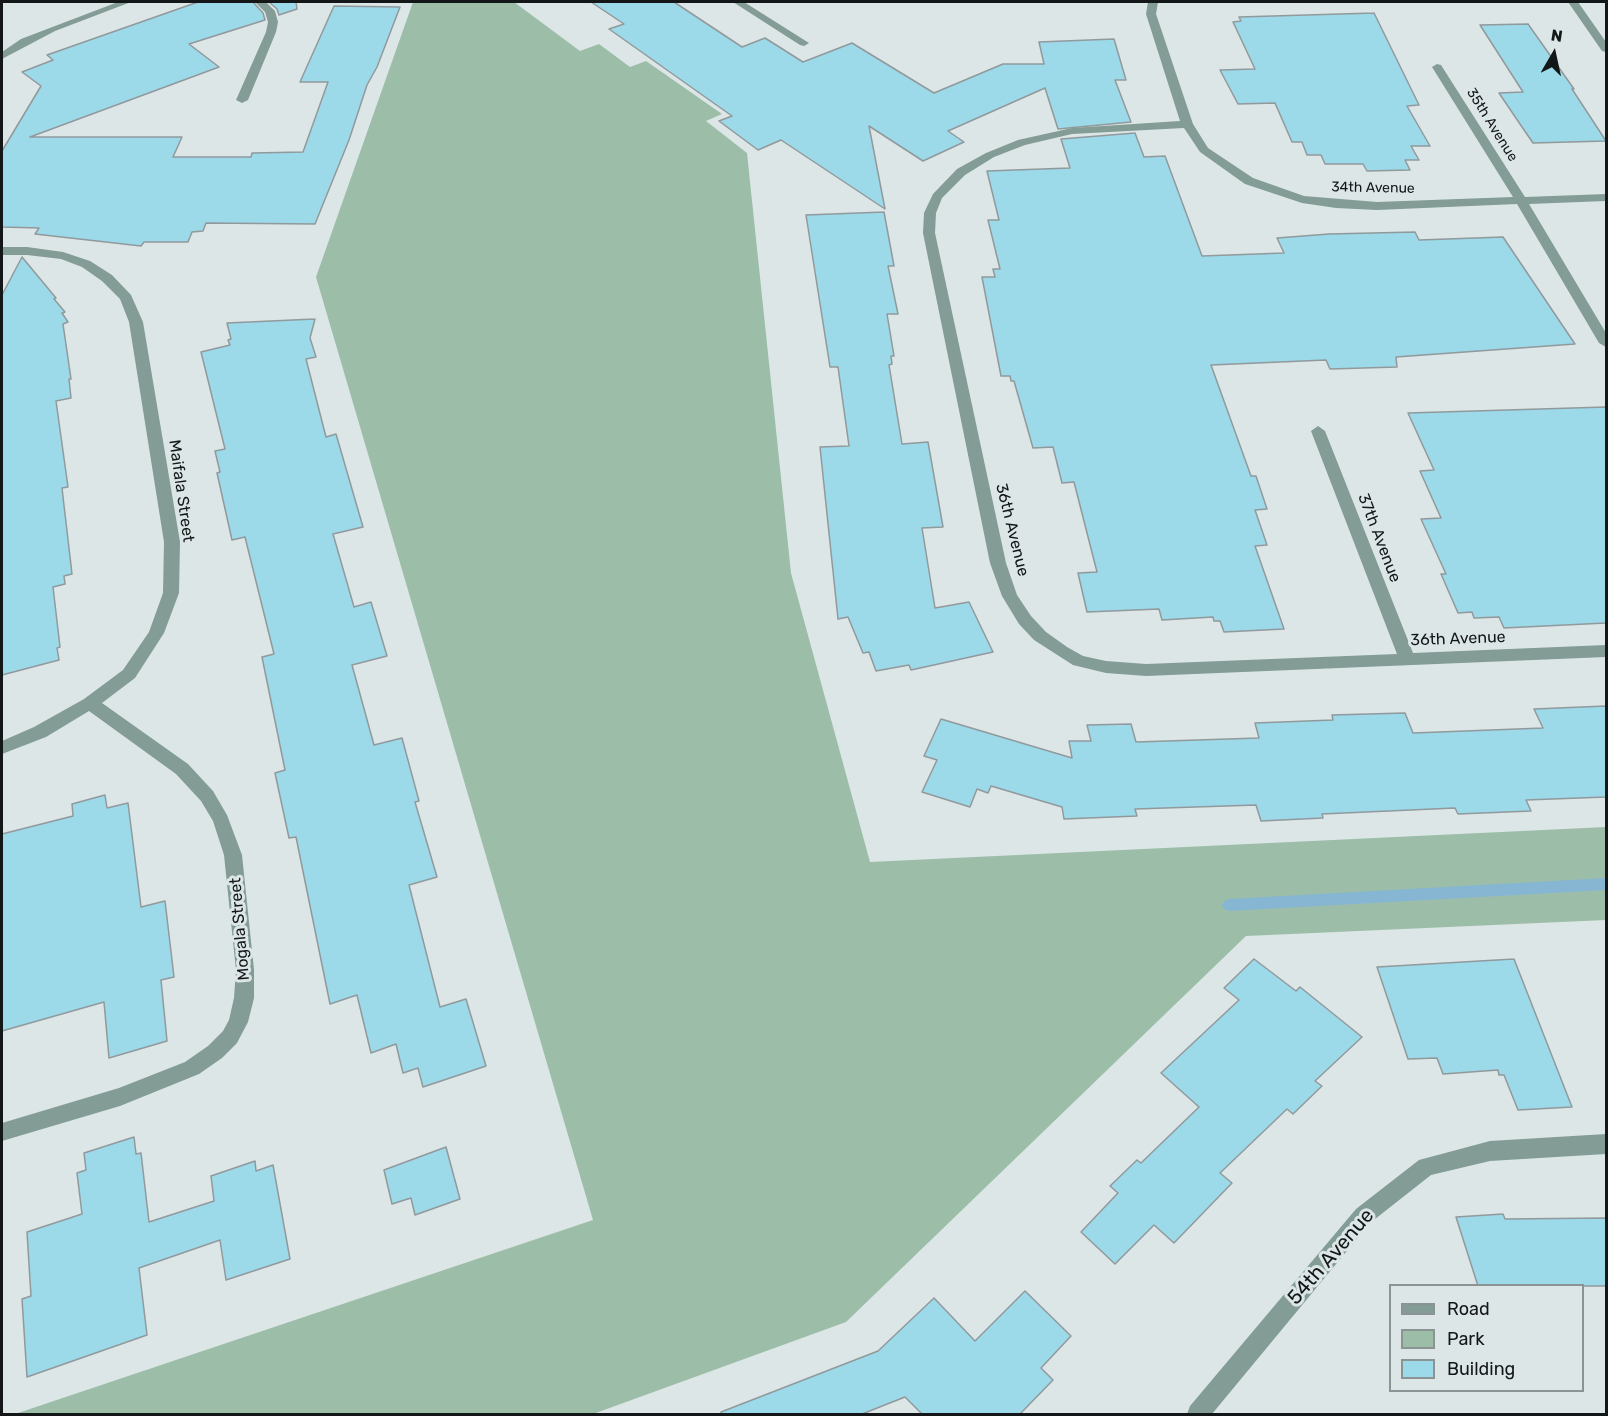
<!DOCTYPE html>
<html>
<head>
<meta charset="utf-8">
<style>
	body { margin:0 }
	#map { position:relative; width:1608px; height:1416px; overflow:hidden; background:#dce6e6; font-family:Rubik,sans-serif }
	canvas { display:block }
	.frame { position:absolute; inset:0; border:3px solid #131717; pointer-events:none }
	.legend { position:absolute; left:1389px; top:1284px; width:195px; height:108px; box-sizing:border-box; background:#dce6e6; border:2px solid #8c9393; margin:0; padding:8px 10px; list-style:none; font-size:18px; color:#131717 }
	.legend li { display:flex; align-items:center; gap:12px; height:30px }
	.legend b { width:30px; border:2px solid #8c9393 }
	.north { position:absolute; left:1524px; top:24px; width:60px; height:60px; -webkit-text-stroke:4px #dce6e6; paint-order:stroke; rotate:9deg; font-size:16px; font-weight:700; line-height:24px; text-align:center; color:#131717 }
	.north::after { content:''; display:block; margin:auto; width:21px; height:27px; background:#131717; clip-path:polygon(50% 0,100% 100%,50% 72%,0 100%) }
</style>
</head>
<body>
<div id="map">
<canvas width="1608" height="1416"></canvas>
<div class="frame"></div>
<ul class="legend">
<li><b style="height:8px;background:#839c95"></b>Road</li>
<li><b style="height:16px;background:#9cbea9"></b>Park</li>
<li><b style="height:16px;background:#9cd9e9"></b>Building</li>
</ul>
<div class="north">N</div>
</div>
<script>
const ctx = document.querySelector('canvas').getContext('2d');
ctx.lineJoin = 'round';
function paint(path, color) { ctx.fillStyle = color; ctx.fill(path, 'evenodd'); }
const poly = rows => new Path2D(rows.map(r => 'M' + r).join(''));
function strokePath(path, color, width, dash) { ctx.strokeStyle = color; ctx.lineWidth = width; ctx.lineCap = dash ? 'butt' : 'round'; ctx.setLineDash(dash || []); ctx.stroke(path); }
function write(font, color, halo, rows, align = 'center') {
  ctx.font = font + ' Rubik,sans-serif'; ctx.lineWidth = 6; ctx.setLineDash([]); ctx.textBaseline = 'middle'; ctx.strokeStyle = halo; ctx.fillStyle = color; for (const [text, x, y, turn = 0] of rows) {
    ctx.save(); ctx.translate(x, y); ctx.rotate((+turn || 0) * Math.PI / 180); ctx.textAlign = isNaN(turn) ? turn : align; if (halo) ctx.strokeText(text, 0, 0); ctx.fillText(text, 0, 0); ctx.restore();
  }
}
paint(poly([
	[413,2,514,2,580,51,599,44,630,67,646,61,722,114,706,121,747,153,791,573,870,862,1606,827,1606,920,1246,936,846,1322,593,1414,15,1414,593,1220,316,277]
]), '#9cbea9');
paint(poly([
	[1606,878,1606,890,1229,911,1224,909,1222,905,1224,901,1229,899,1606,878]
]), '#86b6d2');
const building = poly([
	[198,2,253,2,263,13,265,20,189,44,219,67,30,137,182,137,173,157,251,157,252,153,303,152,328,82,300,82,334,6,400,7,377,67,367,85,349,140,315,224,206,223,203,231,192,232,188,242,144,242,141,246,35,234,39,228,2,227,2,151,41,86,22,72,53,60,47,55,198,2],
	[269,2,296,2,297,9,279,15,277,9,269,2],
	[591,2,674,2,742,47,765,38,803,62,852,43,934,93,1003,64,1044,64,1039,42,1114,39,1126,80,1115,80,1131,122,1058,129,1045,88,948,131,964,142,923,161,869,126,885,209,781,140,758,150,719,121,732,116,609,29,624,24,591,2],
	[1374,13,1419,105,1407,106,1430,146,1411,146,1419,160,1405,160,1410,170,1367,171,1363,164,1325,164,1321,155,1307,155,1302,142,1292,142,1275,103,1238,104,1220,70,1255,69,1233,22,1241,21,1239,17,1374,13],
	[1528,24,1574,89,1572,89,1606,141,1533,143,1522,127,1499,93,1523,92,1480,25,1528,24],
	[1135,133,1144,157,1165,156,1202,256,1284,253,1277,238,1329,234,1415,232,1419,240,1503,237,1575,344,1396,357,1397,367,1330,369,1326,360,1211,365,1251,476,1256,476,1267,509,1255,510,1267,545,1255,546,1284,629,1224,632,1220,621,1214,621,1213,617,1162,620,1159,609,1087,612,1078,573,1097,572,1074,482,1062,483,1053,447,1033,448,1014,381,1011,381,1010,376,1001,376,982,277,995,277,993,269,1000,269,988,220,999,220,987,171,1070,168,1061,139,1135,133],
	[884,212,894,266,888,266,898,314,887,314,894,356,891,356,892,364,889,365,902,444,928,442,943,527,922,528,935,608,969,602,993,652,911,670,909,665,876,671,869,652,863,653,848,617,838,619,820,447,849,446,838,367,830,367,806,215,884,212],
	[22,257,56,298,54,299,65,312,62,313,68,322,63,324,71,379,69,379,71,398,56,401,68,487,62,488,72,574,64,576,65,584,53,587,60,647,57,648,59,660,2,675,2,295,22,257],
	[315,319,310,338,316,357,306,359,326,437,336,434,363,527,333,534,354,607,371,602,387,656,352,665,374,745,402,738,419,801,415,802,437,877,409,885,440,1007,466,999,486,1066,423,1087,418,1068,403,1073,396,1044,371,1053,357,995,330,1004,296,837,289,838,275,773,285,770,262,657,274,654,245,537,232,540,217,473,220,472,215,451,225,449,201,352,230,345,228,340,231,339,227,323,315,319],
	[1606,407,1606,623,1504,628,1499,617,1474,618,1472,612,1458,613,1441,574,1446,574,1421,519,1441,518,1420,471,1434,470,1408,413,1606,407],
	[1606,706,1606,797,1526,800,1531,811,1458,814,1455,808,1322,814,1323,818,1261,821,1256,805,1135,809,1137,816,1064,819,1062,807,991,786,988,793,977,789,970,807,922,792,937,760,924,756,941,719,1072,758,1069,741,1091,741,1087,725,1131,724,1136,742,1259,738,1255,723,1333,720,1332,715,1405,713,1413,733,1543,728,1534,709,1606,706],
	[105,795,107,808,128,803,141,907,165,901,174,977,161,980,167,1041,109,1058,104,1002,2,1031,2,834,73,816,72,804,105,795],
	[1254,959,1296,991,1300,987,1362,1037,1315,1081,1322,1086,1293,1114,1287,1109,1220,1173,1232,1183,1174,1243,1154,1225,1115,1264,1081,1232,1118,1193,1110,1186,1137,1160,1141,1163,1199,1107,1161,1073,1239,1000,1224,988,1254,959],
	[1514,959,1572,1107,1518,1110,1504,1075,1499,1075,1498,1070,1443,1074,1437,1058,1408,1059,1377,967,1514,959],
	[134,1137,136,1154,141,1153,149,1222,214,1201,211,1176,255,1161,256,1171,273,1165,290,1259,226,1280,220,1240,139,1268,147,1335,27,1377,22,1299,31,1296,27,1232,82,1214,77,1173,86,1170,84,1153,134,1137],
	[446,1147,460,1199,415,1215,411,1198,392,1204,384,1170,446,1147],
	[1503,1214,1505,1219,1606,1218,1606,1286,1478,1286,1456,1217,1503,1214],
	[1025,1291,1071,1336,1041,1368,1053,1380,1020,1414,922,1414,905,1397,862,1414,721,1414,721,1412,878,1351,934,1298,975,1341,1025,1291]
]);
paint(building, '#9cd9e9');
strokePath(building, '#91999c', 1.5);
paint(poly([
	[118,2,131,2,55,31,2,59,2,52,21,39,118,2],
	[255,2,266,2,275,11,278,22,276,32,248,100,242,103,236,100,266,32,268,22,265,12,255,2],
	[733,2,744,2,809,43,804,46,800,45,733,2],
	[1148,2,1158,2,1156,14,1193,124,1208,148,1253,178,1304,196,1377,202,1513,197,1432,67,1437,64,1441,65,1525,197,1606,194,1606,201,1529,204,1606,333,1606,347,1599,343,1517,204,1377,210,1336,208,1302,203,1245,184,1200,152,1184,128,1072,134,1025,145,994,157,965,175,942,198,936,213,935,233,1006,563,1017,595,1031,616,1046,632,1067,647,1083,656,1106,661,1146,664,1397,654,1311,431,1318,426,1325,431,1413,653,1606,645,1606,657,1146,676,1106,673,1073,665,1034,640,1019,624,1002,596,990,563,923,233,924,213,933,194,957,169,986,153,1018,140,1072,128,1180,121,1146,14,1148,2],
	[1568,2,1578,2,1606,42,1606,52,1602,51,1568,2],
	[2,247,27,247,63,252,90,261,112,275,131,295,143,322,180,542,179,593,164,633,135,678,102,703,188,764,213,791,227,815,242,855,254,970,254,998,248,1022,237,1043,222,1058,199,1074,120,1106,2,1141,2,1123,119,1088,185,1062,208,1046,223,1031,229,1020,234,998,236,970,224,855,213,821,201,801,176,774,89,711,46,737,2,754,2,741,34,727,84,699,123,670,149,632,163,593,164,542,129,322,120,299,102,281,82,267,61,259,27,255,2,255,2,247],
	[1606,1134,1606,1154,1490,1161,1431,1175,1370,1223,1212,1414,1187,1414,1190,1406,1356,1209,1419,1160,1490,1141,1606,1134]
]), '#839c95');
write('14px', '#131717', '#dce6e6', [
	["35th Avenue",1492,125,58],
	["34th Avenue",1373,188,1]
]);
write('16px', '#131717', '#dce6e6', [
	["Maifala Street",181,491,82],
	["36th Avenue",1012,530,76],
	["37th Avenue",1379,538,69],
	["36th Avenue",1458,639,-2],
	["Mogala Street",240,929,-95]
]);
write('20px', '#131717', '#dce6e6', [
	["54th Avenue",1331,1257,-49]
]);
</script>
</body>
</html>
